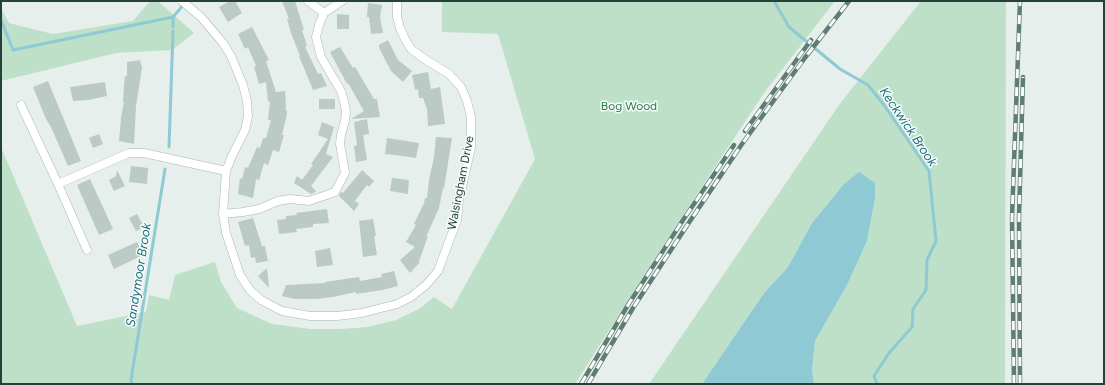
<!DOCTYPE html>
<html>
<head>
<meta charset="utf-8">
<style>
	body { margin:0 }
	#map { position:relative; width:1105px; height:385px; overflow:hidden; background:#e6efeb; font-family:Figtree,sans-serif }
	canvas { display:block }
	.frame { position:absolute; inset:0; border:2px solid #24423a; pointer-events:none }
</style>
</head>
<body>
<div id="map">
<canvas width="1105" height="385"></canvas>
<div class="frame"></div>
</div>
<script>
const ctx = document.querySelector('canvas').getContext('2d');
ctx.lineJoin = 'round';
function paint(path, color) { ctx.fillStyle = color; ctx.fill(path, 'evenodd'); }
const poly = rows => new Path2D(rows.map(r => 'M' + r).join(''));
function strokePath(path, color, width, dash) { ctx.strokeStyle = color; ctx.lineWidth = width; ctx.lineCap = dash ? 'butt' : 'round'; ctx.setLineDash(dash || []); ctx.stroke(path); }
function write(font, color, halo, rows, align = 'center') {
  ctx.font = font + ' Figtree,sans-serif'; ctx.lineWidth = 3; ctx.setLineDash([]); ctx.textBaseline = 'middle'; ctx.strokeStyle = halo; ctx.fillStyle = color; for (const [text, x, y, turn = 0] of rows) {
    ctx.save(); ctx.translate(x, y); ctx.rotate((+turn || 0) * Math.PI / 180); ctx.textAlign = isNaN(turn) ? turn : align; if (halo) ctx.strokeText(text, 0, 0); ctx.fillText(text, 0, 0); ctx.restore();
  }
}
paint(poly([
	[150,1,158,1,194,33,172,50,116,53,1,81,1,8,9,23,53,34,133,21],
	[442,1,835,1,764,93,672,232,575,384,1,384,1,147,77,326,146,312,149,295,169,300,175,275,215,262,221,282,237,308,272,324,311,329,342,329,367,327,396,320,419,309,434,297,452,309,535,159,498,34,442,32],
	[921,1,1006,1,1005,384,814,384,812,370,815,341,847,285,867,241,875,198,843,185,812,223,788,267,764,293,702,384,649,384,839,105]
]), '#bfe0c8');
paint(poly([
	[859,172,875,183,875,198,867,241,847,285,815,341,812,370,814,384,702,384,764,293,788,267,812,223,843,185]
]), '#8ec9d4');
strokePath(poly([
	[774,1,789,27,840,69,868,85,884,105,929,171,936,241,927,260,926,290,913,309,912,327,889,353,874,376,877,384],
	[1,20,13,50,173,17],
	[173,27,173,17,185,3],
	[169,147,173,31],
	[132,384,131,380,165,169]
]), '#8ec9d4', 3);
paint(poly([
	[230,1,235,1,242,13,228,22,219,7],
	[282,1,295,1,304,30,302,30,307,46,305,47,318,74,321,73,327,86,313,90,299,56,300,56,291,33,287,19,289,19],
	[368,3,382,5,380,17,383,33,371,34,369,17,367,17],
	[337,14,349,15,349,29,337,29],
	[252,27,269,60,266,61,276,92,285,91,286,108,283,108,286,109,287,114,282,135,284,135,279,152,273,150,268,165,264,163,259,180,256,179,253,198,238,194,240,178,242,179,245,167,248,168,257,147,260,148,263,138,266,138,271,120,268,120,270,101,268,102,266,82,259,84,254,67,256,66,248,47,245,49,238,34],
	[388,40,398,60,412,71,403,82,391,71,379,48,379,45],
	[340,47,353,68,355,67,374,99,377,99,380,117,351,119,364,111,348,83,347,84,330,52],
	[140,60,142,68,136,106,134,144,119,141,121,118,124,102,123,102,124,85,125,76,127,76,127,62],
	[428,72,431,89,440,87,445,124,428,126,427,109,423,98,419,98,418,89,415,90,412,75],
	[48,81,81,161,68,166,51,127,46,119,33,87],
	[105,82,107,96,88,100,73,101,70,87],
	[319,99,335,99,335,109,319,109],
	[367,119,369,134,363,135,367,160,356,162,354,146,357,145,354,122],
	[322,122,334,127,326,154,333,157,311,186,316,191,314,193,311,194,294,183,297,176,302,180,313,165,311,164,328,139,318,135],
	[99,134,103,144,93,148,89,138],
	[436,137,452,138,444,188,443,188,439,208,426,237,428,236,419,261,420,262,410,273,400,260,415,247,406,242,416,225,414,224,424,203,425,198,427,198,429,180,434,157],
	[387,138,419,143,416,158,395,155,396,154,395,155,385,154],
	[131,166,148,168,147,184,129,182],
	[117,170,125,186,114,191,109,180,116,176],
	[362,170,374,181,369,187,367,185,355,201,359,204,354,211,339,196,341,192,343,193],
	[392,178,409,180,408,194,390,191],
	[90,179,113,229,99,235,77,185],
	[327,209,329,223,313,224,313,227,296,229,297,232,279,234,277,220,286,219,286,216,297,215,296,213],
	[137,214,144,227,136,231,129,218],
	[253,218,262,246,265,246,268,261,256,263,255,257,251,258,249,245,245,246,238,222],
	[373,219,376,236,374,236,377,255,363,257,359,221],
	[137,242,143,255,114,269,108,255],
	[330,248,333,265,317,267,315,251],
	[267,268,269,288,258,276],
	[394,271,398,286,382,290,356,294,356,292,333,297,317,299,295,299,282,296,286,285,325,283,325,282,359,277,360,281,382,277,381,274]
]), '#bbcac4');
const street = poly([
	[182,1,201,17,223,43,231,56,243,85,247,101,248,116,245,130,232,156,226,171,223,214,226,233,240,275,250,290,261,300,282,311,310,316,337,316,362,313,397,304,411,297,426,285,438,271,457,220,459,200,471,148,471,117,467,101,461,87,449,74,423,58,411,49,405,39,400,28,397,17,397,1],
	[308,1,324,13],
	[21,105,58,184],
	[223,214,243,212,259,209,278,201,290,199,309,201,335,192,345,173,340,144,341,135,345,121,346,112,344,101,341,91,321,57,316,37,319,25,324,13,342,1],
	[87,250,58,184,129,153,144,153,226,171]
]);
strokePath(street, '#a8b8b2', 9);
strokePath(street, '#fff', 8);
const rail = poly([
	[745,131,811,40],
	[581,384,628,305,683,220,734,145],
	[588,384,633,308,688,224,742,144,804,59,849,1],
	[1014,384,1012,217,1020,1],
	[1020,384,1019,217,1023,77]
]);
strokePath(rail, '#5f7d75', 4.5);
strokePath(rail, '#f7fbf9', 3, [9]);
write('12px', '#2d7a4b', '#f7fbf9', [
	["Bog Wood",629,106]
]);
write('12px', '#24423a', '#f7fbf9', [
	["Walsingham Drive",461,183,-79]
]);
write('italic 13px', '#1c6f80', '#f7fbf9', [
	["Keckwick Brook",908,127,56],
	["Sandymoor Brook",139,275,-81]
]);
</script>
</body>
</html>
